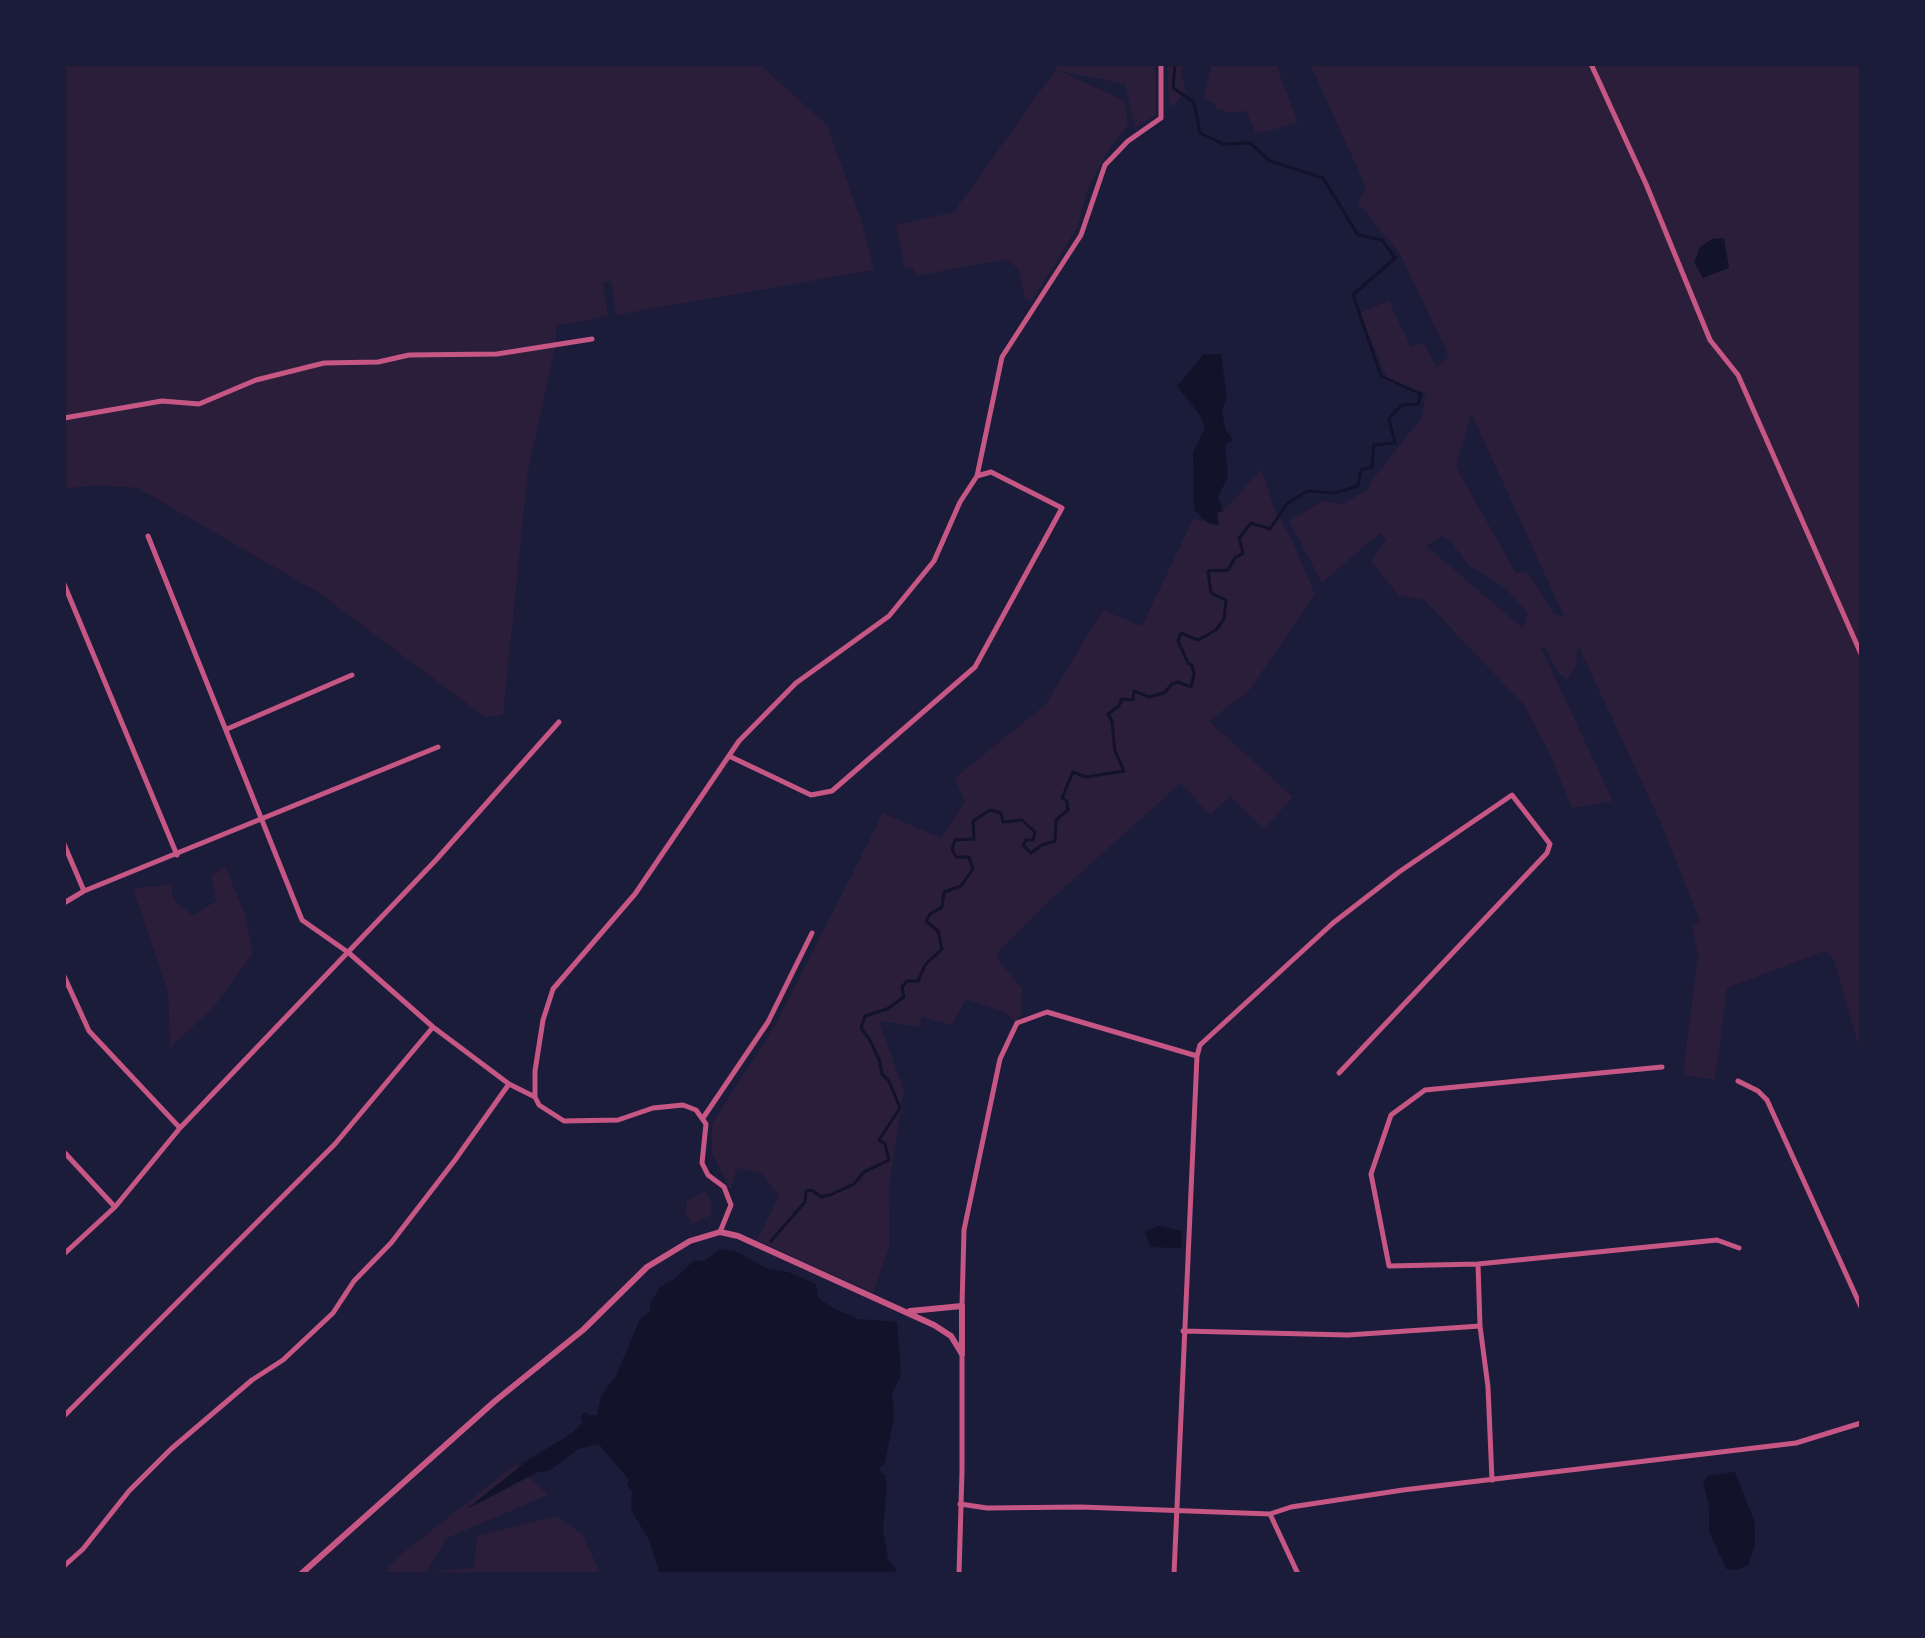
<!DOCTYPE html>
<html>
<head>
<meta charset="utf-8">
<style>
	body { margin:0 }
	#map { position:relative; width:1925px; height:1638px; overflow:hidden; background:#1b1b3a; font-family:"Exo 2",sans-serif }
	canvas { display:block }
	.frame { position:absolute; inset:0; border:66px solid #1b1b3a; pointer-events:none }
</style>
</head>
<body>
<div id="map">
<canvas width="1925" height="1638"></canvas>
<div class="frame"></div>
</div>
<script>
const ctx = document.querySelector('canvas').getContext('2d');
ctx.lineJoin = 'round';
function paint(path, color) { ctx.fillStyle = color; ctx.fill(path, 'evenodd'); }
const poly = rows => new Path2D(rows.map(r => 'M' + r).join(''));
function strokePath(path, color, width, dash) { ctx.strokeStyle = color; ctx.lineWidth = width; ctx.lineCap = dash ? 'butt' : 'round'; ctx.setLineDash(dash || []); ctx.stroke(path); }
paint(poly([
	[64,64,759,64,827,125,862,223,874,270,616,315,611,281,603,283,608,316,556,326,556,343,528,471,503,715,485,717,319,593,138,488,95,485,64,489],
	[1056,64,1155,64,1156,115,1135,128,1125,84,1060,71,1125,101,1128,126,1110,147,1088,188,1077,228,1032,301,1025,299,1019,270,1007,259,916,276,913,268,905,270,896,225,954,212,1056,69],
	[1167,64,1186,64,1181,72,1186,91,1176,103,1169,107],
	[1212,64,1276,64,1298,123,1256,134,1246,111,1233,113,1214,108,1216,104,1203,99],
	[1310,64,1861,64,1861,1054,1834,960,1825,951,1727,988,1715,1080,1686,1075,1683,1071,1698,955,1692,926,1700,921,1660,821,1578,645,1576,667,1567,680,1557,672,1545,646,1541,648,1613,801,1572,808,1549,752,1524,705,1424,600,1399,596,1371,561,1386,540,1380,533,1322,583,1289,521,1323,501,1343,504,1369,489,1370,483,1422,417,1426,393,1389,382,1359,313,1389,301,1411,347,1424,343,1437,367,1449,356,1400,254,1358,203,1366,187],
	[1471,414,1472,415,1564,616,1554,614,1528,572,1516,573,1456,467],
	[1441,536,1450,540,1468,565,1504,587,1528,613,1523,628,1426,546],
	[1262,469,1273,506,1291,538,1315,594,1248,692,1209,721,1293,797,1264,829,1230,796,1210,815,1181,783,1047,903,998,952,998,960,1022,988,1022,1012,1017,1023,1004,1012,966,999,952,1025,921,1017,921,1027,879,1021,904,1091,890,1178,889,1248,873,1293,757,1240,779,1196,762,1174,737,1168,730,1190,712,1153,712,1124,776,1024,883,813,941,838,965,801,955,778,1045,705,1103,610,1142,626,1193,519,1218,525,1217,513,1223,511],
	[225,866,245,915,253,953,214,1007,170,1048,168,992,133,889,171,884,173,899,193,916,216,901,211,876],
	[706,1191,712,1204,711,1215,693,1224,685,1214,687,1200],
	[516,1464,548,1495,447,1538,426,1572,474,1568,477,1536,557,1516,582,1534,601,1574,383,1574,399,1556]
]), '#2a1e3b');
paint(poly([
	[1724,238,1729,268,1703,278,1694,262,1700,247,1712,239],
	[1204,354,1221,354,1227,396,1222,412,1226,430,1233,440,1225,445,1228,476,1218,497,1223,511,1217,513,1219,525,1208,523,1194,510,1193,452,1205,428,1200,415,1177,386],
	[1159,1226,1182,1231,1181,1248,1150,1247,1145,1231],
	[720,1249,735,1251,768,1269,788,1272,816,1284,818,1298,835,1309,858,1319,897,1322,901,1375,892,1394,894,1417,885,1463,878,1470,885,1475,887,1485,883,1529,888,1559,899,1574,660,1574,648,1538,631,1510,632,1491,627,1485,629,1480,599,1444,578,1449,550,1470,538,1472,467,1509,528,1460,572,1433,583,1422,580,1417,585,1412,589,1415,597,1415,601,1396,616,1376,640,1319,650,1311,650,1303,661,1286,674,1279,695,1260,704,1261],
	[1735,1472,1755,1523,1755,1546,1748,1565,1737,1570,1726,1569,1709,1531,1709,1506,1703,1482,1708,1476]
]), '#12122b');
strokePath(poly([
	[771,1241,805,1202,806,1191,812,1190,821,1197,830,1195,854,1184,864,1172,889,1160,885,1144,879,1140,900,1108,889,1081,882,1074,880,1062,870,1040,861,1028,865,1016,887,1009,904,997,902,987,907,981,918,981,925,965,942,949,938,931,926,921,930,914,942,907,944,892,961,886,973,869,969,857,956,857,952,849,955,840,974,839,973,821,990,810,1001,813,1003,822,1022,820,1035,832,1033,840,1026,840,1023,845,1031,853,1042,845,1055,841,1056,820,1068,810,1067,801,1062,798,1073,772,1086,777,1124,771,1115,751,1112,721,1108,714,1118,707,1122,699,1133,700,1134,691,1149,697,1164,693,1172,684,1178,682,1191,687,1194,674,1192,665,1188,663,1178,641,1181,633,1198,640,1216,630,1224,619,1226,600,1211,593,1208,571,1228,570,1235,558,1243,553,1239,538,1251,523,1270,529,1287,504,1307,491,1335,493,1358,486,1361,470,1372,467,1374,445,1395,443,1389,419,1401,405,1418,404,1421,394,1381,376,1353,295,1395,258,1382,240,1358,235,1323,178,1270,161,1250,143,1223,144,1200,133,1194,102,1173,88,1175,64]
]), '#12122b', 3);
strokePath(poly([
	[1591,64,1646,184,1710,340,1738,375,1861,654],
	[64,418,162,401,199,404,256,380,324,363,378,362,409,355,497,354,592,339],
	[148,536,302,920,349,953,433,1027,509,1084],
	[64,584,177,855],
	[227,729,352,675],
	[729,756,811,795,832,791,975,667,1062,508,991,472,977,476],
	[64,844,84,891],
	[64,903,84,891,438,747],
	[64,976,89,1031,180,1128],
	[1738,1081,1758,1091,1767,1100,1861,1307],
	[703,1118,768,1022,812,933],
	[64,1152,115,1207],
	[720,1232,731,1205,724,1187,708,1175,702,1163,706,1124,696,1110,683,1105,653,1108,618,1120,564,1121,539,1105,535,1097,535,1071,543,1020,553,989,635,894,739,741,796,683,889,616,934,561,960,502,977,476,1002,357,1081,235,1105,165,1128,141,1161,118,1161,64],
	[64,1254,115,1207,180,1128,435,861,559,722],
	[1478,1264,1717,1240,1739,1248],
	[962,1306,964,1230,1000,1059,1017,1023,1047,1012,1197,1056,1200,1045,1333,923,1399,872,1512,795,1550,844,1547,853,1339,1073],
	[1480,1326,1478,1264,1389,1266,1371,1174,1391,1115,1425,1090,1662,1067],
	[1183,1331,1348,1335,1480,1326,1488,1387,1492,1480],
	[64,1416,335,1144,433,1027],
	[960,1504,987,1508,1081,1507,1270,1514,1291,1507,1403,1490,1796,1443,1861,1423],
	[1270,1514,1298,1574],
	[64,1566,83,1549,129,1491,171,1449,252,1380,283,1360,333,1313,354,1281,391,1243,455,1160,509,1084,535,1097],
	[959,1574,962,1471,962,1354],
	[1174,1574,1197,1056]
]), '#c65784', 5);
strokePath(poly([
	[910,1311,962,1306,962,1351],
	[301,1574,495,1401,583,1330,647,1267,690,1241,720,1232,738,1236,934,1325,951,1336,962,1354]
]), '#c65784', 6);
</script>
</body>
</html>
